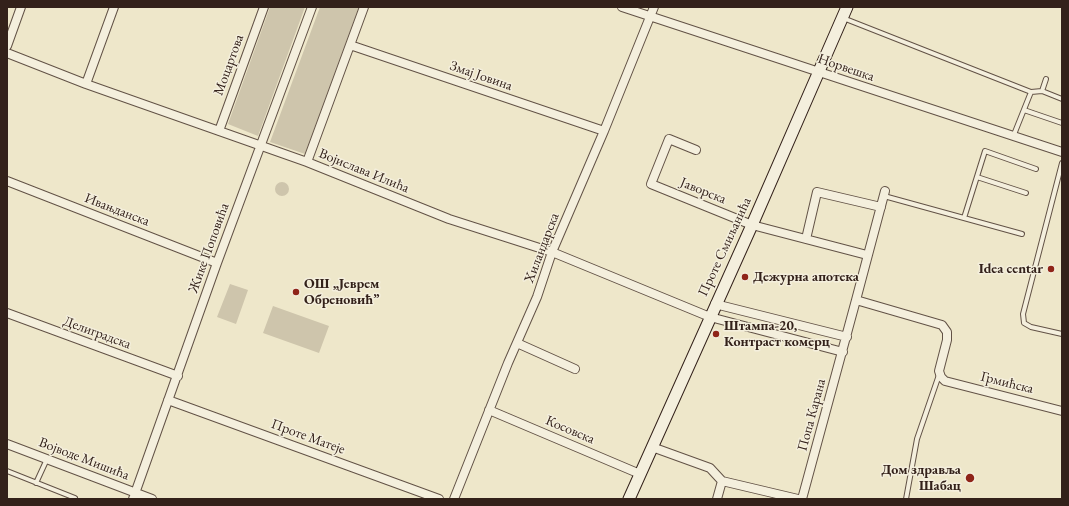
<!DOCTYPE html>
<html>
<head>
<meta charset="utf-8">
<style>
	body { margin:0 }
	#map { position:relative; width:1069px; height:506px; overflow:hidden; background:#eee7ca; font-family:"EB Garamond",serif }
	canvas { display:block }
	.frame { position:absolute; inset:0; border:8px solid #33211a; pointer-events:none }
</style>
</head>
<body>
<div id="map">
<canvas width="1069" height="506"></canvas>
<div class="frame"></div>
</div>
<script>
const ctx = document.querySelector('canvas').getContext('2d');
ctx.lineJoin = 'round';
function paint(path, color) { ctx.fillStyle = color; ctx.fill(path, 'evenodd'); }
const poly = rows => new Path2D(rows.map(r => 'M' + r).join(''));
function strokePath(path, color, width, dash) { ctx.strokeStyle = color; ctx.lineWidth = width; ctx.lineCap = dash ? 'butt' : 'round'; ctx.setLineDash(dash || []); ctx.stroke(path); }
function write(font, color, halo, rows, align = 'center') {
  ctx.font = font + ' "EB Garamond",serif'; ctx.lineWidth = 3; ctx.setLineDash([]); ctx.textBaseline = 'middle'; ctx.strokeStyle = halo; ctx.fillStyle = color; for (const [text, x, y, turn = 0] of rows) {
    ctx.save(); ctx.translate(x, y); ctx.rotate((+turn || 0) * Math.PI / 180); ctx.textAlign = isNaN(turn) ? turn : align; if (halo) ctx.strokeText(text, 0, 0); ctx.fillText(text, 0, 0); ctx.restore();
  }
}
paint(poly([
	[270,7,305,7,258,136,228,124],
	[320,7,359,7,305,154,270,142],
	'275 189a7 7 0 1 1 14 0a7 7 0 1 1-14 0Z',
	[230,284,248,290,236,324,217,317],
	[273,306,329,326,319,353,263,333]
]), '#cec5ac');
const lane = poly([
	[843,18,1031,92,1042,91,1062,99],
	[1042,91,1046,79],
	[1024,110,1062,123],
	[1013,137,1031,92],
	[1062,163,1023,314,1024,323,1031,327,1062,334],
	[977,177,1026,193],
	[884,196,1022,234],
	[964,218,985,151,1036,169],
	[7,471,75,498],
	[36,483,47,459],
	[906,499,917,439,939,375]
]);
const street = poly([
	[622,7,1062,152],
	[350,45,604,131],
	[7,46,21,7],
	[7,53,86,84,307,162,449,219,552,252,710,317,843,352],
	[86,84,114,7],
	[219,131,264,7],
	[696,150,669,139,651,184,752,225,867,255],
	[307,162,364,7],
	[7,181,217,263],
	[885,191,856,300,942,325,947,332,947,340,939,371,941,377,945,381,1062,411],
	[806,239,817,192,881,207],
	[715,304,847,337],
	[7,313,178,376],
	[517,343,575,369],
	[168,400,439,499],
	[489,410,640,474],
	[7,444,152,499],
	[652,447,710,468,722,481,798,499],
	[133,499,217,263,312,7],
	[454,499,508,363,537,297,552,252,604,131,654,7],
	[717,499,722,481],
	[802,499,856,300]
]);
const secondary = poly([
	[629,499,752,225,847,7]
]);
strokePath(lane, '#625246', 6);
strokePath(street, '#625246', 10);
strokePath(secondary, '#33211a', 13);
strokePath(lane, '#f4efdd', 4);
strokePath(street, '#f4efdd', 8);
strokePath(secondary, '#f4efdd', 11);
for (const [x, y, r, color] of [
	[1051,269,4,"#8f2418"],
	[745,277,4,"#8f2418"],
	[296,292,4,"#8f2418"],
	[716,334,4,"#8f2418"],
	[970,478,5,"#8f2418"]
]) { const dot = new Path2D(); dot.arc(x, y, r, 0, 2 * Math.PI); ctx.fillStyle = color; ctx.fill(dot); strokePath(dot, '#f4efdd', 1.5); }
write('14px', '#33211a', '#f4efdd', [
	["Моцартова",229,65,-70],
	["Норвешка",846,68,19],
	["Змај Јовина",481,76,19],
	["Војислава Илића",364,171,22],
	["Јаворска",703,191,22],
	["Ивањданска",117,210,21],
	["Проте Смиљанића",725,247,-65],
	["Жике Поповића",209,248,-70],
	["Хиландарска",542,248,-69],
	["Делиградска",97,333,20],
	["Грмићска",1007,383,14],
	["Попа Карана",812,415,-75],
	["Косовска",570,430,23],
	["Проте Матеје",308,437,20],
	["Војводе Мишића",84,459,21]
]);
write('bold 14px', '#33211a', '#f4efdd', [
	["Idea centar",1043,269,"right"],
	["Дежурна апотека",753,277],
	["ОШ „Јеврем",304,284],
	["Обреновић”",304,300],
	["Штампа-20,",724,326],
	["Контраст комерц",724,342],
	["Дом здравља",961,470,"right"],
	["Шабац",961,486,"right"]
], 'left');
</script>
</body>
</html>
